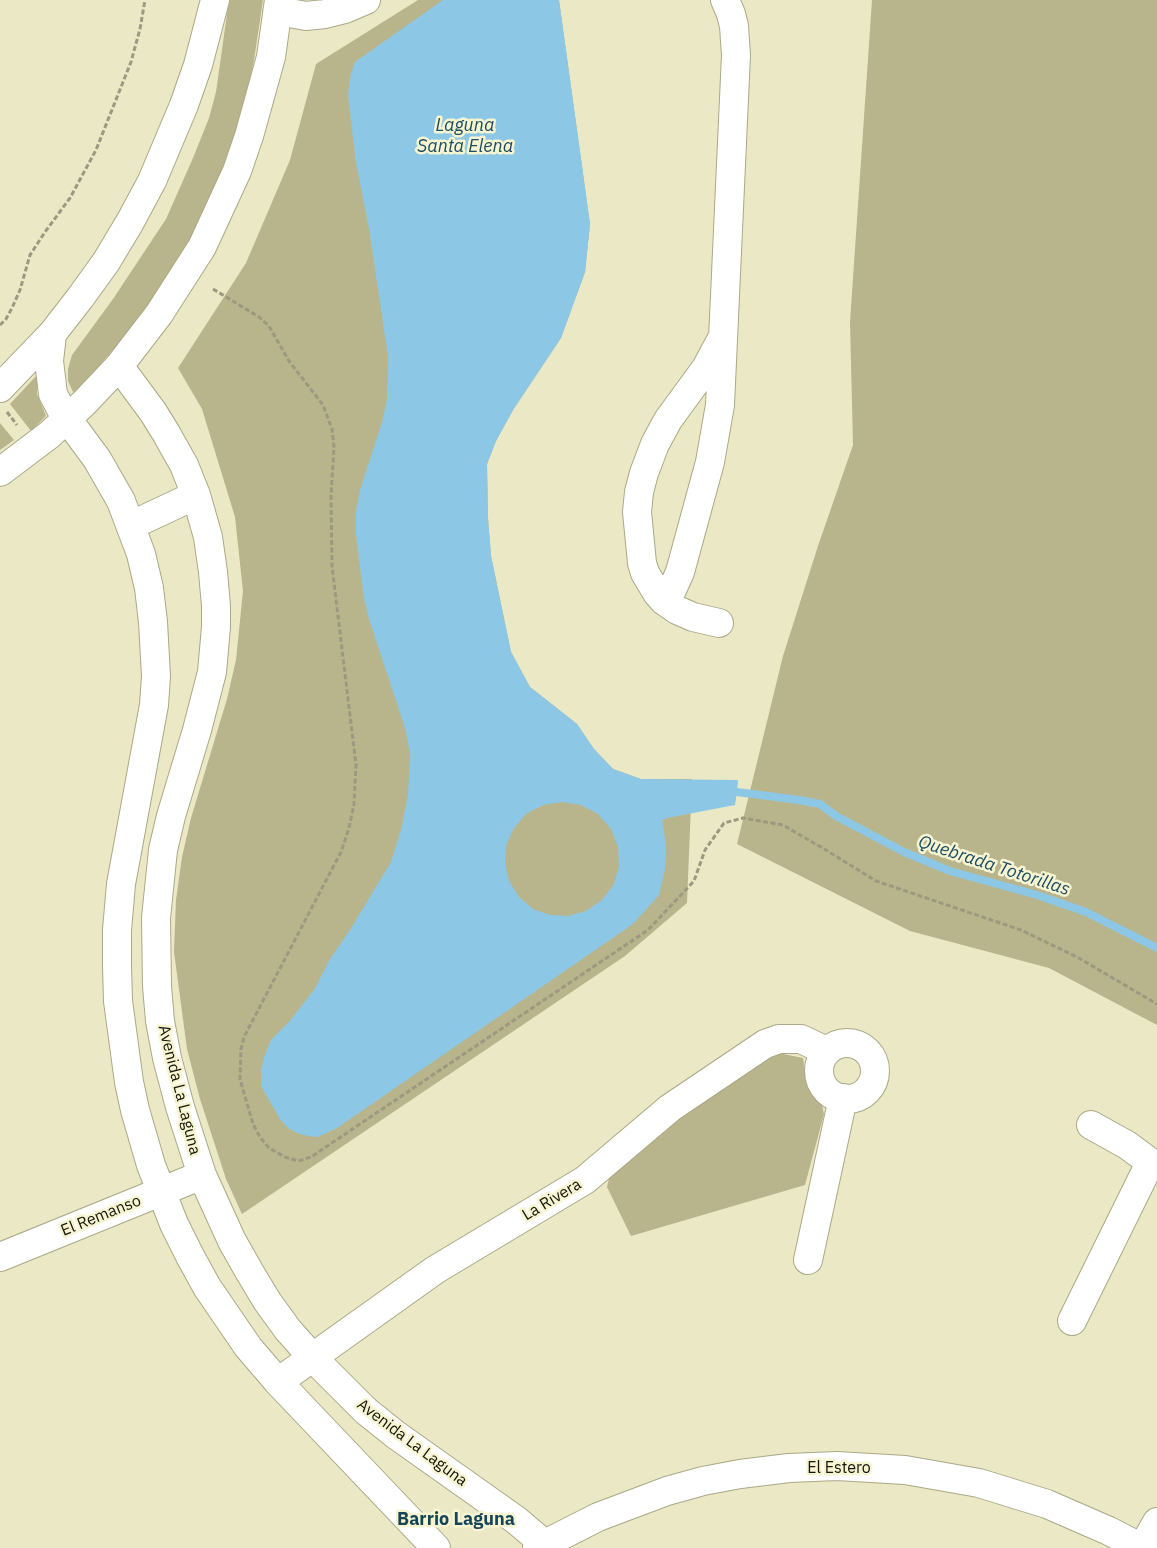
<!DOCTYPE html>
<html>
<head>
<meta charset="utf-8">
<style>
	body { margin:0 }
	canvas { display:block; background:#eae8c5 }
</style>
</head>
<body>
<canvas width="1157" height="1548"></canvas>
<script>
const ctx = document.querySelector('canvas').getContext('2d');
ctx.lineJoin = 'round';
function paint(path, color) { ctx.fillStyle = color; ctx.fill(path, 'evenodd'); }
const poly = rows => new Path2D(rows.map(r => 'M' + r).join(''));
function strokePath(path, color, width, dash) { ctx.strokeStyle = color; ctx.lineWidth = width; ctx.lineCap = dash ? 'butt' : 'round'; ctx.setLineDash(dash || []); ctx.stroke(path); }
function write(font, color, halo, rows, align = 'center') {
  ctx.font = font + ' "IBM Plex Sans",sans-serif'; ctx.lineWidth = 5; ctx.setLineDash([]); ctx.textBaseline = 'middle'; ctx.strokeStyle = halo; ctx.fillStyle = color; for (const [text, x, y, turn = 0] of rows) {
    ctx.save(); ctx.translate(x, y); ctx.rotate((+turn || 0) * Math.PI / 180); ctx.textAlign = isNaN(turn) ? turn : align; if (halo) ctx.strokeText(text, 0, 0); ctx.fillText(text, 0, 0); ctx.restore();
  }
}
paint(poly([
	[229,0,263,0,254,60,244,106,236,134,211,199,184,252,153,298,129,331,92,374,77,390,73,392,68,381,68,369,72,355,113,299,166,219,193,158,209,118,216,92],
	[418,0,559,0,590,224,585,272,561,338,513,410,496,441,487,464,488,518,491,556,511,652,530,687,577,724,594,749,613,769,641,779,692,779,687,903,625,956,242,1214,226,1179,200,1099,187,1049,174,952,176,900,182,857,191,818,227,699,236,660,243,591,235,517,202,409,178,368,246,263,290,160,316,64],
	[872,0,1157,0,1157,1025,1049,968,910,931,737,844,783,656,818,546,853,445,850,322],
	[37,375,37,394,46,416,31,431,10,404],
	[0,423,14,440,0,450],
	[783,1054,803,1058,805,1071,812,1087,821,1101,824,1114,805,1185,631,1236,607,1187,610,1174,747,1065,765,1055]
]), '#b8b58c');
paint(poly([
	[443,0,559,0,590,224,585,272,561,338,513,410,496,441,487,464,488,518,491,556,511,652,530,687,577,724,594,749,613,769,641,779,738,780,737,792,735,805,667,818,662,821,665,838,666,851,665,868,659,895,633,924,337,1128,318,1137,308,1136,297,1133,288,1128,280,1119,261,1086,261,1070,265,1054,271,1040,288,1023,314,990,330,959,350,930,391,862,401,830,408,795,410,754,405,728,369,619,364,599,356,535,356,511,360,490,383,419,387,399,388,356,369,229,356,163,348,96,350,77,355,62],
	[562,802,581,805,598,814,611,829,618,847,619,866,614,884,602,900,586,911,568,916,550,915,533,909,519,897,509,881,505,863,506,845,514,828,526,814,543,805]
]), '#8cc8e6');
strokePath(poly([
	[737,792,799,800,820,804,836,816,904,852,950,871,1037,895,1086,912,1157,948]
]), '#8cc8e6', 8);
const minor = poly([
	[278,11,306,16,325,14,345,9,366,0],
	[52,334,49,361,53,394,63,413,97,459,121,501,141,554,149,588,153,622,156,676,154,705,121,884,117,930,117,966,118,1001,129,1082,135,1110,151,1165,174,1224,190,1256,207,1287,248,1347,278,1382,436,1548],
	[119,366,153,412,166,433,184,465,196,495,208,537,213,572,216,606,216,627,212,672,197,730,171,816,163,850,156,918,157,986,160,1021,167,1058,180,1107,202,1175,232,1241,249,1271,267,1301,288,1330,313,1358,366,1411,396,1435,516,1520,549,1548],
	[0,388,52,334,80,298,106,262,130,222,152,181,184,105,198,65,215,0],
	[0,472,49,435,84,403,119,366,159,314,202,247,237,171,249,136,271,57,279,0],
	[132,525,196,495],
	[664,601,671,592,680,572,710,462,720,405,736,55,734,26,731,14,725,0],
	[719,623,693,617,677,610,664,601,657,593,645,573,642,563,637,512,639,492,644,473,655,444,668,420,706,368,721,340],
	'819 1071a28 28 0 1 1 56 0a28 28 0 1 1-56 0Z',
	[1091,1125,1127,1145,1157,1167],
	[0,1257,202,1175],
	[808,1260,843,1098],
	[1072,1321,1150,1163],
	[278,1382,435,1270,585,1180,670,1108,765,1044,779,1039,801,1039,818,1047,825,1053],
	[537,1548,598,1517,667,1491,703,1481,740,1474,789,1468,837,1466,905,1470,979,1483,1047,1504,1109,1531,1142,1548,1157,1522]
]);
strokePath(minor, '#aaa886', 30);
strokePath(poly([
	[213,289,259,317,269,326,289,361,323,405,332,429,334,447,331,495,332,566,356,765,354,804,349,828,341,852,244,1037,241,1049,240,1079,253,1124,260,1137,269,1148,285,1157,298,1161,311,1157,648,930,694,881,705,850,724,823,743,818,783,825,826,850,876,881,1021,930,1077,957,1157,1004],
	[0,325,6,319,12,308,20,290,30,255,45,232,70,198,96,150,131,62,140,29,145,0],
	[7,412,17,425]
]), '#9b997f', 3, [5, 2.5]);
strokePath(minor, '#fff', 28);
write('16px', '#151408', '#f7f5d1', [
	["Avenida La Laguna",179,1090,76],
	["La Rivera",552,1200,-31],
	["El Remanso",101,1216,-22],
	["Avenida La Laguna",412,1443,37],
	["El Estero",839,1468]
]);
write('italic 18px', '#1b4c61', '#f7f5d1', [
	["Laguna",465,126],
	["Santa Elena",465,147],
	["Quebrada Totorillas",994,866,18]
]);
write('bold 18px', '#164458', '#f7f5d1', [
	["Barrio Laguna",456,1520]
]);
</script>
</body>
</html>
